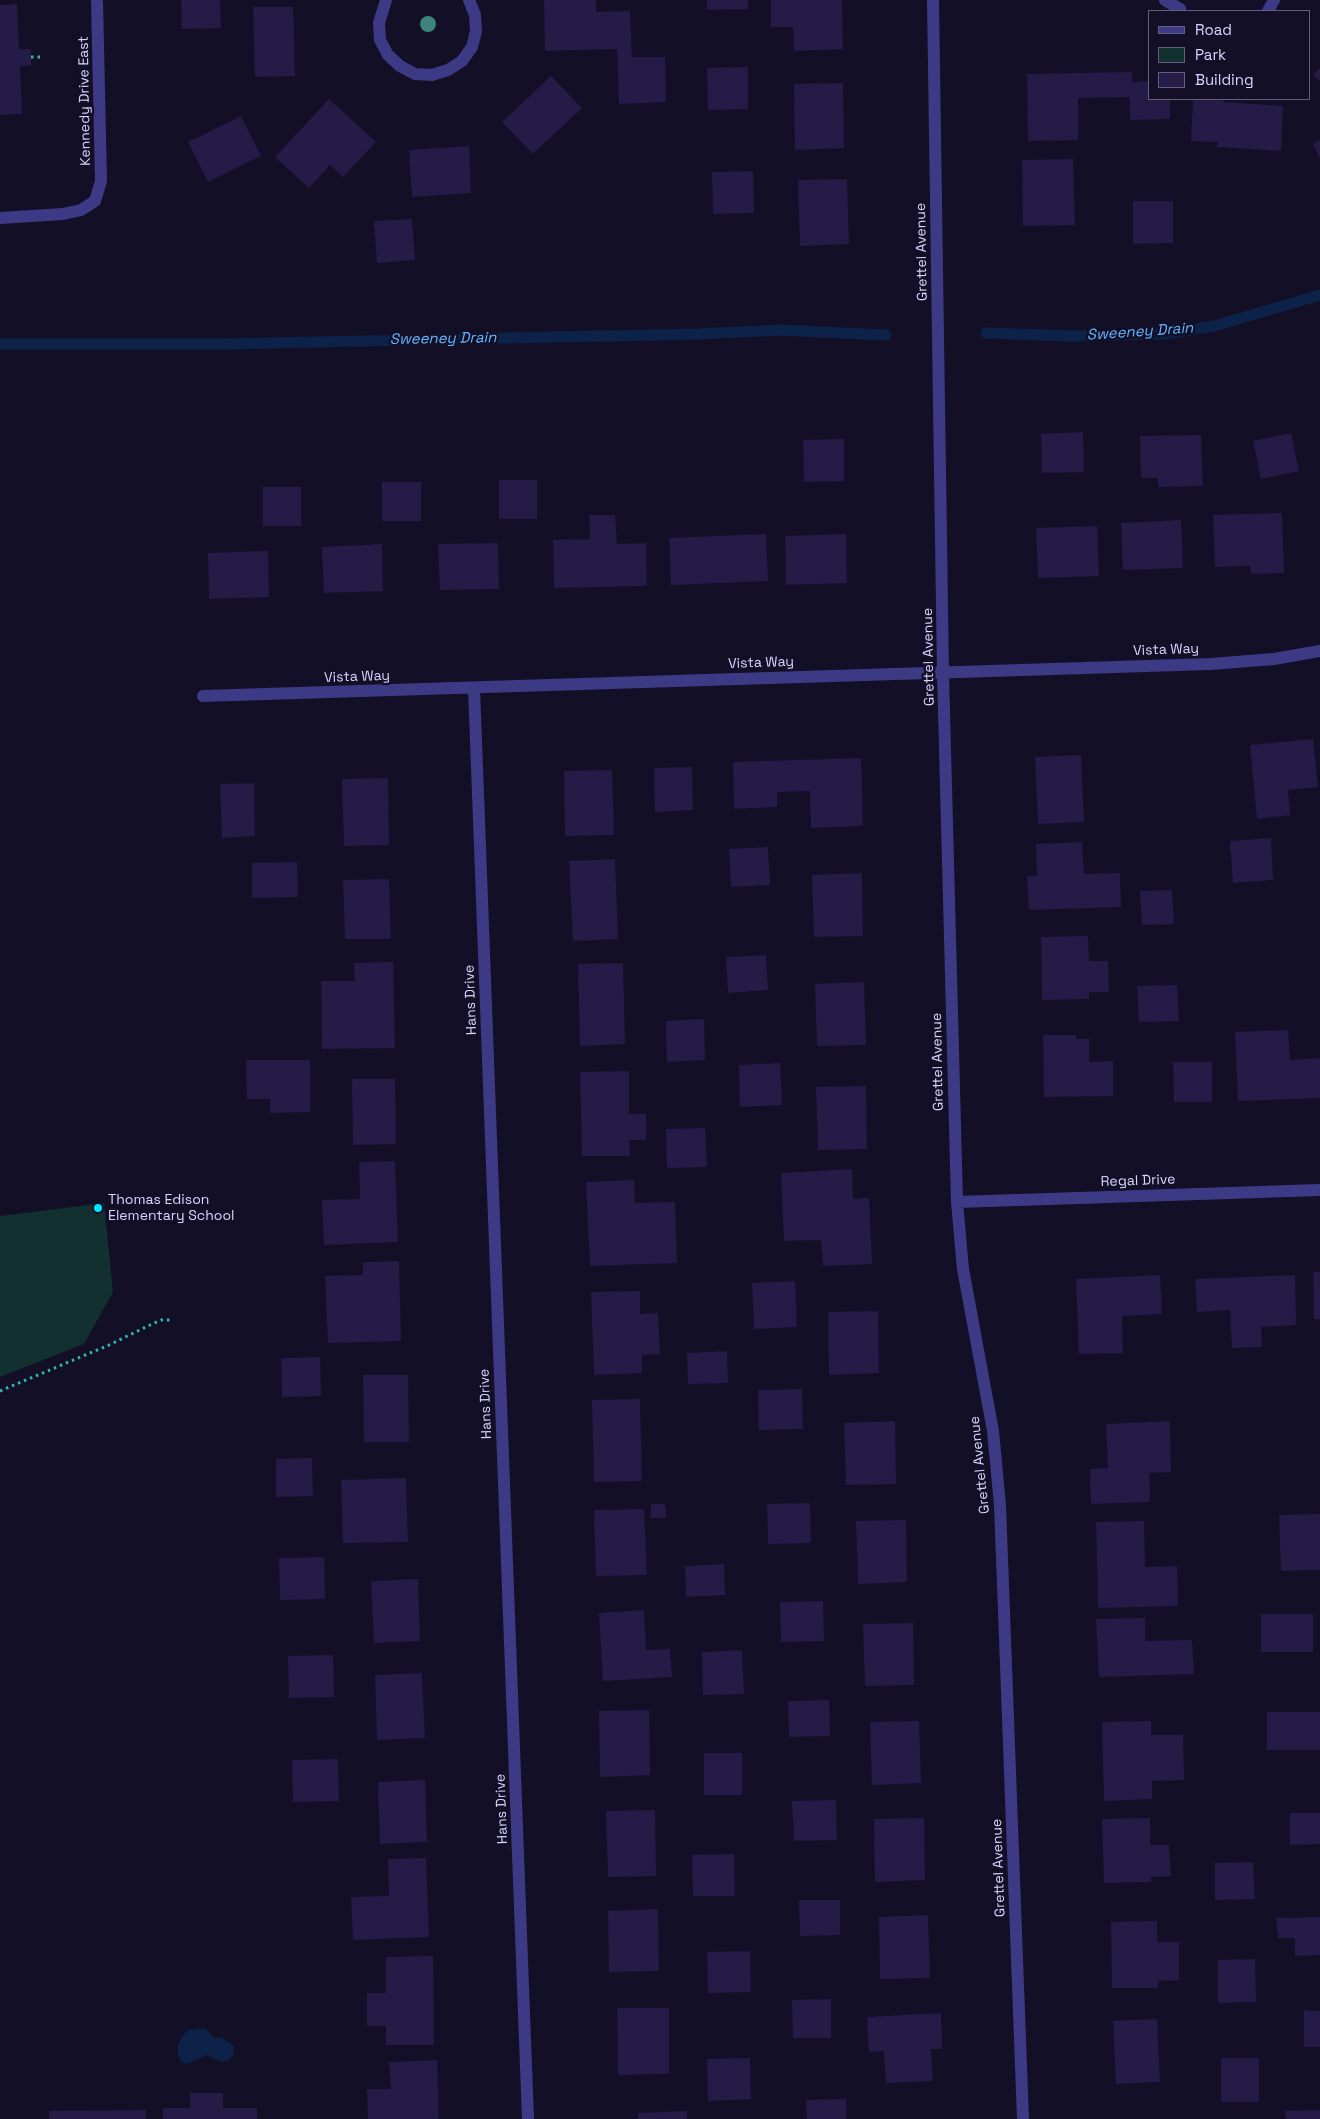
<!DOCTYPE html>
<html>
<head>
<meta charset="utf-8">
<style>
	body { margin:0 }
	#map { position:relative; width:1320px; height:2119px; overflow:hidden; background:#130f26; font-family:"Space Grotesk",sans-serif }
	canvas { display:block }
	.legend { position:absolute; left:1148px; top:10px; width:162px; height:90px; box-sizing:border-box; background:#130f26; border:1px solid #625e7d; margin:0; padding:6px 9px; list-style:none; font-size:15px; color:#d9d4ff }
	.legend li { display:flex; align-items:center; gap:10px; height:25px }
	.legend b { width:25px; border:1px solid #625e7d }
</style>
</head>
<body>
<div id="map">
<canvas width="1320" height="2119"></canvas>
<ul class="legend">
<li><b style="height:6px;background:#3d3a85"></b>Road</li>
<li><b style="height:14px;background:#12302f"></b>Park</li>
<li><b style="height:14px;background:#241b47"></b>Building</li>
</ul>
</div>
<script>
const ctx = document.querySelector('canvas').getContext('2d');
ctx.lineJoin = 'round';
function paint(path, color) { ctx.fillStyle = color; ctx.fill(path, 'evenodd'); }
const poly = rows => new Path2D(rows.map(r => 'M' + r).join(''));
function strokePath(path, color, width, dash) { ctx.strokeStyle = color; ctx.lineWidth = width; ctx.lineCap = dash ? 'butt' : 'round'; ctx.setLineDash(dash || []); ctx.stroke(path); }
function write(font, color, halo, rows, align = 'center') {
  ctx.font = font + ' "Space Grotesk",sans-serif'; ctx.lineWidth = 5; ctx.setLineDash([]); ctx.textBaseline = 'middle'; ctx.strokeStyle = halo; ctx.fillStyle = color; for (const [text, x, y, turn = 0] of rows) {
    ctx.save(); ctx.translate(x, y); ctx.rotate((+turn || 0) * Math.PI / 180); ctx.textAlign = isNaN(turn) ? turn : align; if (halo) ctx.strokeText(text, 0, 0); ctx.fillText(text, 0, 0); ctx.restore();
  }
}
paint(poly([
	[104,1203,113,1292,84,1344,0,1377,0,1216]
]), '#12302f');
paint(poly([
	[205,2028,214,2038,221,2037,233,2045,234,2054,229,2060,221,2062,207,2055,187,2064,181,2061,178,2054,178,2045,182,2037,188,2030]
]), '#0c2248');
strokePath(poly([
	[986,333,1073,336,1165,334,1214,326,1320,295],
	[0,344,222,344,699,334,781,330,886,335]
]), '#0c2248', 11);
paint(poly([
	[181,0,220,0,221,28,182,29],
	[544,0,596,0,596,12,630,11,632,57,665,57,666,102,619,104,617,49,545,51],
	[707,0,748,0,748,9,707,10],
	[771,0,842,0,843,49,794,51,793,27,771,27],
	[17,4,19,49,31,49,31,66,20,66,22,114,0,115,0,5],
	[253,7,293,7,295,76,255,77],
	[748,67,748,109,708,110,707,68],
	[1320,68,1320,81,1313,75],
	[1132,72,1132,82,1149,81,1149,99,1170,99,1170,119,1130,120,1130,97,1078,98,1078,140,1028,141,1027,74],
	[551,76,582,108,533,154,502,122],
	[843,83,844,148,795,150,794,84],
	[329,99,376,142,343,177,330,165,309,188,275,157],
	[1193,99,1223,99,1223,102,1283,106,1281,151,1217,147,1218,142,1191,141],
	[241,116,261,156,208,182,188,142],
	[1320,140,1320,159,1313,144],
	[469,146,471,193,412,197,409,150],
	[1073,159,1075,225,1023,226,1022,160],
	[753,171,754,213,713,214,712,172],
	[847,179,849,244,800,246,798,180],
	[1133,201,1173,201,1173,243,1133,244],
	[412,219,415,260,377,263,374,221],
	[1083,432,1084,472,1042,473,1041,434],
	[1291,433,1299,471,1261,479,1253,441],
	[1201,435,1203,486,1158,487,1158,478,1141,478,1140,436],
	[844,439,844,481,804,482,803,440],
	[499,480,537,480,537,519,499,519],
	[382,482,421,482,421,521,382,521],
	[263,487,301,487,301,526,263,526],
	[1282,513,1284,573,1251,574,1250,566,1215,567,1213,515],
	[589,515,615,515,617,544,646,543,647,586,554,588,553,540,590,539],
	[1181,520,1183,568,1123,570,1121,523],
	[1097,526,1099,576,1038,578,1036,528],
	[766,534,768,581,671,585,669,538],
	[846,534,847,583,786,585,785,536],
	[498,543,499,589,440,590,438,544],
	[382,544,383,591,324,593,322,547],
	[268,551,269,597,209,599,208,553],
	[1313,739,1318,787,1288,790,1290,815,1257,819,1250,745],
	[1081,755,1084,822,1038,824,1035,757],
	[861,758,863,826,811,828,810,791,777,792,777,807,734,809,733,762],
	[692,767,693,810,655,812,654,768],
	[612,770,614,835,565,836,564,771],
	[388,778,389,845,344,846,342,779],
	[254,783,255,836,222,838,220,784],
	[1271,838,1273,880,1233,883,1230,841],
	[1082,842,1084,874,1120,873,1121,907,1029,910,1027,876,1037,876,1036,844],
	[768,847,770,885,731,887,729,849],
	[615,859,618,939,573,941,569,861],
	[297,862,298,897,252,898,252,863],
	[862,873,863,936,814,937,812,875],
	[389,879,391,939,345,939,343,880],
	[1172,890,1174,924,1142,925,1140,891],
	[1088,936,1089,961,1108,961,1109,992,1089,992,1089,999,1042,1000,1041,937],
	[766,955,768,990,728,993,726,957],
	[393,962,395,1048,322,1049,321,981,355,981,354,963],
	[623,963,625,1044,580,1046,578,964],
	[864,982,866,1045,817,1046,815,984],
	[1177,985,1179,1021,1139,1022,1137,986],
	[704,1019,705,1060,667,1062,666,1021],
	[1288,1030,1290,1060,1320,1058,1320,1098,1238,1101,1235,1032],
	[1043,1035,1076,1035,1076,1039,1089,1039,1089,1062,1113,1061,1113,1096,1044,1097],
	[246,1060,310,1060,310,1112,270,1113,270,1099,247,1099],
	[1173,1062,1212,1062,1212,1102,1174,1102],
	[780,1063,782,1105,740,1107,739,1065],
	[629,1071,629,1114,646,1114,646,1140,629,1140,630,1156,582,1156,580,1072],
	[352,1079,395,1079,396,1144,353,1145],
	[866,1086,867,1149,818,1150,816,1087],
	[705,1128,707,1167,667,1168,666,1129],
	[395,1161,398,1242,324,1245,322,1200,360,1199,359,1162],
	[852,1169,853,1199,869,1198,872,1264,823,1266,821,1240,784,1241,781,1173],
	[634,1180,635,1203,675,1202,677,1263,590,1266,586,1182],
	[399,1261,401,1341,328,1343,325,1276,363,1275,363,1262],
	[1313,1272,1320,1272,1320,1319,1314,1319],
	[1160,1275,1162,1314,1122,1316,1123,1353,1079,1354,1076,1279],
	[1295,1275,1296,1325,1261,1327,1262,1347,1232,1348,1230,1310,1197,1312,1195,1279],
	[795,1281,797,1327,754,1329,752,1283],
	[640,1291,640,1314,658,1313,660,1354,642,1355,642,1373,594,1375,591,1292],
	[878,1311,879,1373,829,1375,828,1312],
	[727,1351,728,1383,688,1384,687,1353],
	[320,1357,321,1396,282,1397,281,1358],
	[363,1375,408,1375,409,1442,364,1442],
	[802,1389,803,1429,759,1430,758,1390],
	[640,1399,642,1481,594,1482,592,1400],
	[895,1421,896,1484,846,1485,844,1423],
	[1170,1421,1171,1472,1149,1473,1150,1502,1091,1504,1090,1469,1108,1468,1106,1424],
	[312,1458,313,1496,276,1497,276,1459],
	[406,1478,408,1542,343,1543,341,1480],
	[810,1503,811,1543,768,1544,767,1504],
	[651,1504,665,1504,666,1518,651,1518],
	[644,1509,647,1575,596,1576,594,1510],
	[1320,1514,1320,1570,1281,1571,1279,1515],
	[906,1520,907,1582,858,1584,856,1521],
	[1144,1521,1145,1567,1177,1566,1178,1606,1098,1608,1096,1522],
	[324,1557,325,1599,280,1600,279,1558],
	[724,1564,725,1595,686,1597,685,1566],
	[418,1579,420,1641,374,1643,371,1581],
	[823,1601,824,1641,781,1642,780,1602],
	[644,1610,646,1650,670,1649,672,1677,603,1681,599,1613],
	[1261,1614,1313,1614,1313,1652,1261,1652],
	[1145,1618,1145,1641,1192,1640,1194,1674,1099,1677,1096,1619],
	[913,1623,914,1685,865,1686,863,1624],
	[742,1650,744,1694,703,1695,702,1652],
	[333,1655,334,1697,289,1698,288,1656],
	[422,1673,425,1738,377,1740,375,1675],
	[829,1700,830,1736,789,1737,788,1701],
	[649,1710,650,1775,600,1777,599,1711],
	[1267,1712,1320,1712,1320,1750,1267,1750],
	[919,1721,921,1783,872,1785,870,1722],
	[1151,1721,1151,1735,1183,1735,1184,1780,1152,1781,1152,1799,1104,1801,1102,1722],
	[704,1753,742,1753,742,1795,704,1795],
	[338,1759,339,1801,293,1802,292,1760],
	[425,1780,427,1842,380,1844,378,1782],
	[836,1800,837,1840,794,1841,792,1801],
	[655,1810,656,1876,608,1877,606,1811],
	[1290,1813,1320,1813,1320,1844,1290,1845],
	[924,1818,925,1880,875,1882,874,1819],
	[1150,1818,1150,1845,1169,1845,1171,1876,1151,1877,1151,1882,1104,1883,1102,1819],
	[734,1854,735,1896,693,1896,692,1855],
	[426,1858,429,1937,353,1940,351,1897,389,1896,388,1859],
	[1253,1862,1255,1899,1215,1900,1215,1863],
	[799,1900,840,1900,840,1935,800,1936],
	[658,1909,659,1971,609,1972,608,1911],
	[928,1915,930,1978,880,1979,879,1917],
	[1320,1917,1320,1955,1295,1956,1295,1938,1278,1938,1276,1918],
	[1157,1921,1157,1942,1179,1942,1179,1980,1158,1981,1158,1988,1112,1988,1111,1922],
	[750,1951,751,1992,708,1993,707,1952],
	[433,1956,434,2045,386,2045,386,2026,367,2026,367,1993,386,1993,386,1957],
	[1255,1959,1256,2002,1218,2003,1218,1960],
	[831,1999,831,2038,793,2038,792,2000],
	[617,2008,669,2008,669,2074,618,2075],
	[1304,2010,1320,2011,1320,2047,1304,2047],
	[941,2013,942,2049,931,2049,933,2081,886,2083,884,2051,869,2052,867,2017],
	[1157,2019,1160,2082,1116,2084,1113,2021],
	[750,2058,751,2099,708,2101,707,2059],
	[1221,2058,1259,2058,1259,2102,1221,2102],
	[437,2060,439,2119,368,2119,367,2089,391,2089,389,2062],
	[190,2093,223,2093,223,2108,257,2108,257,2119,163,2119,163,2108,190,2108],
	[846,2099,846,2119,807,2119,806,2100],
	[146,2110,146,2119,49,2119,49,2111],
	[1320,2110,1320,2119,1286,2119,1285,2111],
	[687,2111,687,2119,638,2119,638,2113]
]), '#241b47');
strokePath(poly([
	[31,57,43,57],
	[0,1391,109,1345,150,1325,161,1320,172,1320]
]), '#2fb8b0', 3, [2.5, 4]);
strokePath(poly([
	[386,0,379,23,380,40,388,55,400,66,415,74,432,75,448,70,462,61,472,47,476,31,475,15,469,0],
	[933,0,943,673,957,1202,963,1269,993,1431,1000,1505,1023,2119],
	[1165,0,1180,9],
	[1268,11,1274,0],
	[0,218,63,214,81,210,95,201,101,181,97,0],
	[474,688,528,2119],
	[203,696,1210,664,1274,659,1320,651],
	[957,1202,1320,1190]
]), '#3d3a85', 12);
ctx.fillStyle = '#3d827b';
for (const [x, y] of [
	[428,24]
]) { ctx.beginPath(); ctx.arc(x, y, 8, 0, 2 * Math.PI); ctx.fill(); }
for (const [x, y, r, color] of [
	[98,1208,5,"#00e5ff"]
]) { const dot = new Path2D(); dot.arc(x, y, r, 0, 2 * Math.PI); ctx.fillStyle = color; ctx.fill(dot); strokePath(dot, '#130f26', 2); }
write('14px', '#d9d4ff', '#130f26', [
	["Kennedy Drive East",85,101,-91],
	["Grettel Avenue",922,252,-91],
	["Vista Way",1166,650,-2],
	["Grettel Avenue",929,657,-91],
	["Vista Way",761,663,-2],
	["Vista Way",357,677,-2],
	["Hans Drive",471,1000,-92],
	["Grettel Avenue",938,1062,-91],
	["Regal Drive",1138,1181,-2],
	["Hans Drive",486,1404,-92],
	["Grettel Avenue",980,1465,-96],
	["Hans Drive",502,1809,-92],
	["Grettel Avenue",999,1868,-92]
]);
write('14px', '#d9d4ff', '#130f26', [
	["Thomas Edison",108,1200],
	["Elementary School",108,1216]
], 'left');
write('italic 15px', '#62b6ff', '#130f26', [
	["Sweeney Drain",1140,332,-4],
	["Sweeney Drain",443,339,-1]
]);
</script>
</body>
</html>
